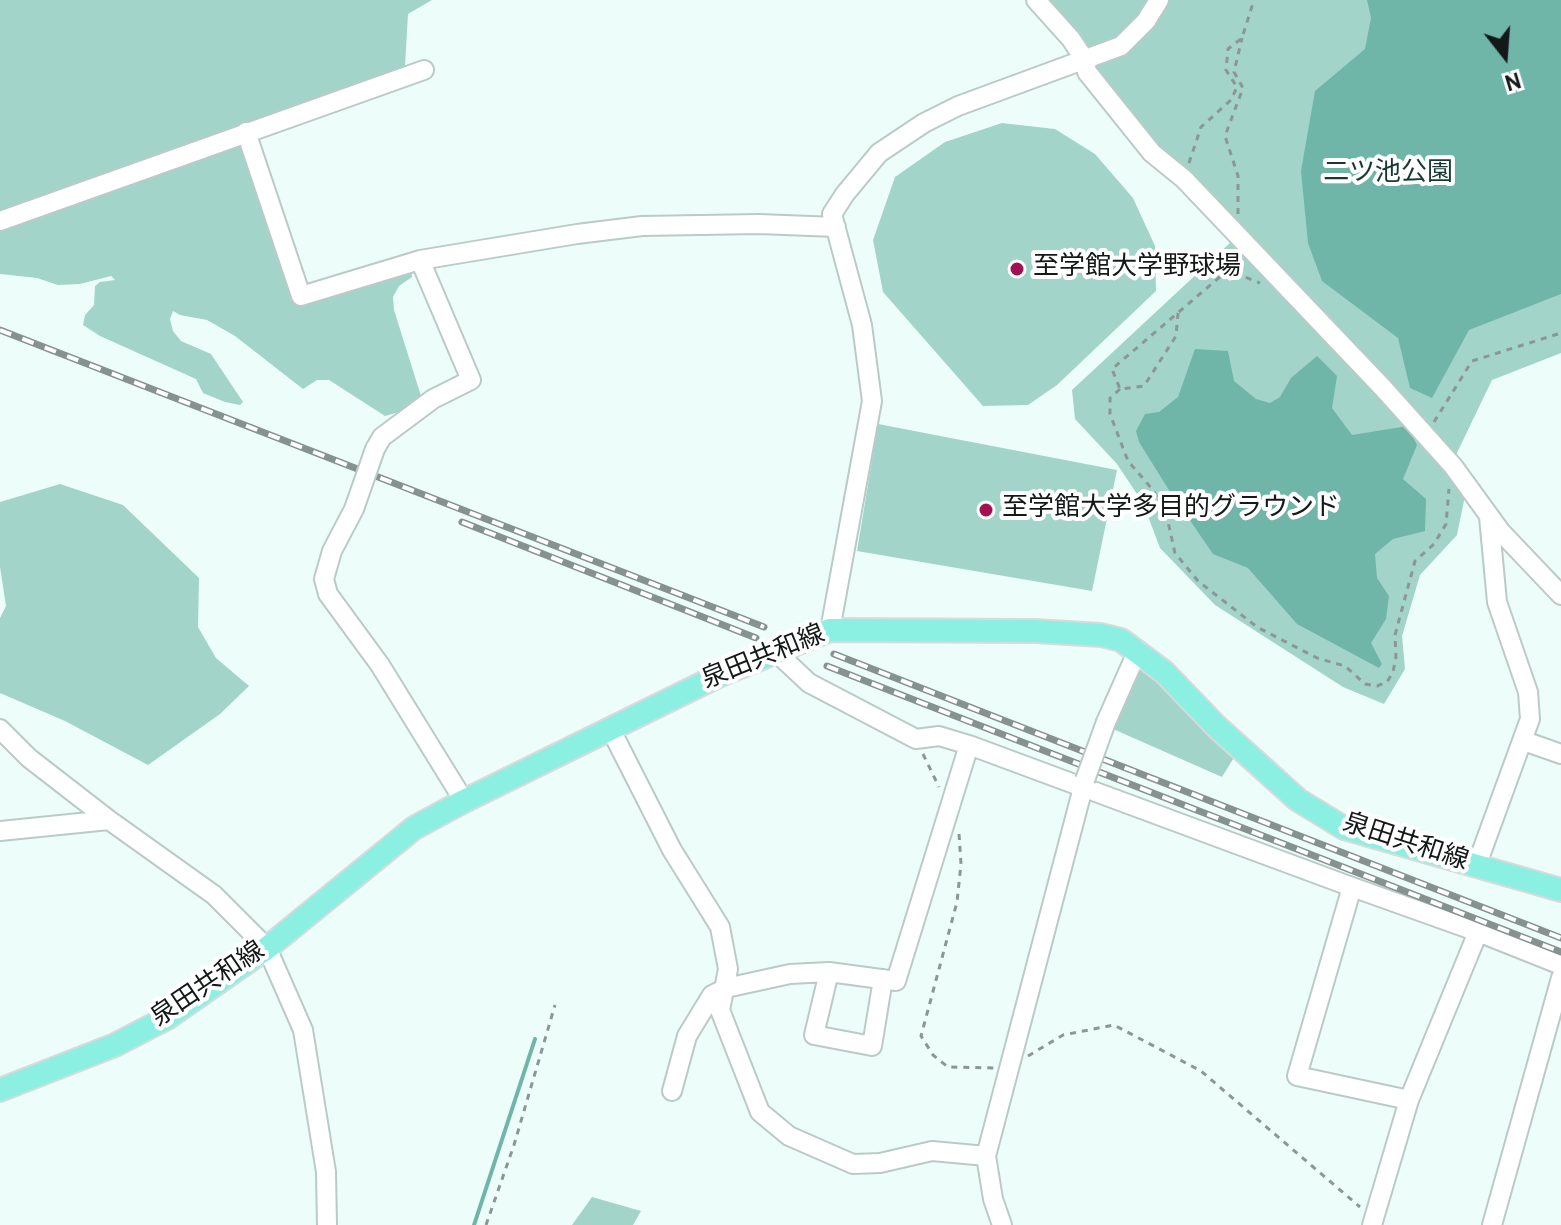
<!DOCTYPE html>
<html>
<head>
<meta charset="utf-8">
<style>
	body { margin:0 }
	#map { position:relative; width:1561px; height:1225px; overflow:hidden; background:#edfefa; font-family:Overpass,sans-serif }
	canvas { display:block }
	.north { position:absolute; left:1465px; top:16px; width:80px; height:80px; -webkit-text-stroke:6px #fff; paint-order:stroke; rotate:163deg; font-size:22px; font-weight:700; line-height:32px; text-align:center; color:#131918 }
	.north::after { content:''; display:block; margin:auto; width:28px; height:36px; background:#131918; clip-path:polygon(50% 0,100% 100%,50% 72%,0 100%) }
</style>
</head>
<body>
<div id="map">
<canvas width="1561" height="1225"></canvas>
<div class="north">N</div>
</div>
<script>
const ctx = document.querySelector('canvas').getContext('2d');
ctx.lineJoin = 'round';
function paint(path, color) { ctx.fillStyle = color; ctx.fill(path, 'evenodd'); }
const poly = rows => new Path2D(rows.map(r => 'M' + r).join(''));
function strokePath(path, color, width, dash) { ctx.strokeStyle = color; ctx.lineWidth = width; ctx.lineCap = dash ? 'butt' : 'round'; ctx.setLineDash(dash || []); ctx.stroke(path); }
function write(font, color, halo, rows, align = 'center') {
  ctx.font = font + ' Overpass,"Noto Sans JP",sans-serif'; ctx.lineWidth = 8; ctx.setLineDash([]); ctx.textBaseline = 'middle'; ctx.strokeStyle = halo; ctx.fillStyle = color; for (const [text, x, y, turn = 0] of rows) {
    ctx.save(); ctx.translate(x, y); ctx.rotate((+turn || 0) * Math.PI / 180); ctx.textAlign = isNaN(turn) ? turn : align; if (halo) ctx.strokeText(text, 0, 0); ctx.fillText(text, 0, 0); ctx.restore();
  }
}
paint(poly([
	[0,0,432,0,408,14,405,66,238,127,300,300,411,270,412,277,399,286,393,297,394,310,421,396,406,410,385,416,329,380,317,380,303,389,235,336,207,320,180,315,173,311,170,319,173,331,181,341,211,354,243,402,240,405,225,402,203,393,196,379,100,336,83,325,85,315,94,305,95,286,100,282,115,280,111,276,80,284,58,285,37,278,0,274],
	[1048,0,1561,0,1561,353,1492,380,1455,457,1465,496,1457,535,1420,575,1402,636,1405,669,1384,704,1343,687,1215,605,1160,548,1143,503,1117,464,1075,419,1072,390,1230,243,1088,77],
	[1002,123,1055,129,1095,154,1133,198,1155,246,1156,291,1057,385,1028,405,983,406,883,292,873,240,895,177,945,142],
	[878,424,1117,470,1092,591,857,551],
	[60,484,123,505,199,578,198,627,216,658,249,686,220,714,148,765,65,721,0,693,0,618,6,606,0,567,0,502],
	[1141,658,1238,751,1222,777,1113,729],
	[592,1197,641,1211,633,1225,572,1225]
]), '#a3d4ca');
paint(poly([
	[1367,0,1561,0,1561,294,1469,330,1432,398,1410,388,1398,338,1322,281,1308,243,1301,171,1315,91,1365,49,1371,18],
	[1195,349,1228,351,1234,381,1256,399,1270,403,1280,397,1291,378,1317,356,1337,376,1332,408,1352,435,1408,426,1417,445,1403,479,1426,499,1425,531,1393,539,1375,554,1377,578,1389,596,1386,619,1371,643,1382,664,1379,668,1297,624,1248,568,1213,554,1167,487,1139,442,1136,431,1145,414,1159,412,1178,397]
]), '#6fb6a8');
strokePath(poly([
	[474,1225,535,1039]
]), '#6fb6a8', 4);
const minor = poly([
	[1036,0,1071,39,1085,60,1087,72,1152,153,1184,179,1383,388,1453,466,1501,532,1561,595],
	[246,132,301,296,420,260,577,234,642,226,759,224,836,227],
	[0,221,424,70],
	[375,449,382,437,433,399,471,380,420,260],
	[354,509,332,551,324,579,328,594,380,665,464,801],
	[830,630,872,401,862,325,832,214,845,194,879,153,924,123,958,106,1121,46,1146,21,1159,0],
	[777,653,809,683,916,739,939,736,969,745,1352,887,1478,932,1561,965],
	[1106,722,1138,650],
	[0,729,29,758,109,820,214,895,267,948,303,1030,326,1172,327,1225],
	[611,730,672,850,720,927,728,969,720,1010,760,1112,789,1136,853,1164,880,1163,932,1151,986,1156],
	[1524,741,1561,754],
	[0,831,109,820],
	[1476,867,1530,719,1528,692,1497,602,1489,517],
	[1352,887,1297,1076,1409,1100],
	[829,972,814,1035,872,1046,883,979],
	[672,1091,687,1036,712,995,726,988,790,974,829,972,896,981,969,745],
	[1002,1225,993,1199,986,1156,1085,780],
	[1372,1225,1409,1100,1478,932],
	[1492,1225,1561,978]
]);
const major = poly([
	[0,1090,115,1045,167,1018,267,948,414,828,464,801,718,676,830,630,1035,631,1101,635,1121,640,1164,672,1217,727,1298,800,1344,828,1561,890]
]);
strokePath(minor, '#bacbc7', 22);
strokePath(major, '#d9dada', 26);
strokePath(poly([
	[1189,163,1201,127,1231,100,1237,87,1226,70,1228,49,1242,38,1254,0],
	[1238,214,1238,176,1225,136,1243,88,1234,72,1242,38],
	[1178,313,1176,336,1144,386,1120,389,1112,369,1228,270,1260,283],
	[1120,389,1110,398,1110,414,1128,461,1153,490,1166,513,1175,553,1198,581,1257,627,1317,658,1345,666,1365,684,1377,686,1387,682,1393,672,1396,657,1395,635,1415,561,1434,544,1446,524,1449,489],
	[1434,422,1472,361,1561,333],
	[923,754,939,787],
	[959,834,961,864,957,902,921,1036,933,1055,948,1067,995,1068],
	[1028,1056,1063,1035,1114,1025,1201,1071,1360,1207],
	[486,1225,514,1145,555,1005]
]), '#8b9794', 3, [6, 6]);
strokePath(minor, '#fff', 18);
strokePath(major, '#8bf0e1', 22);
const rail = poly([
	[0,330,764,627],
	[462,522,756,638],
	[834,654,1561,938],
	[827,666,1561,952]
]);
strokePath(rail, '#86928f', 7);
strokePath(rail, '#fff', 4, [12]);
const minorBridge = poly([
	[354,509,375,449],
	[1085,780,1106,722]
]);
strokePath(minorBridge, '#bacbc7', 22, []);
strokePath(minorBridge, '#fff', 18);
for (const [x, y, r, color] of [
	[1017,269,8,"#a41150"],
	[986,510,8,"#a41150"]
]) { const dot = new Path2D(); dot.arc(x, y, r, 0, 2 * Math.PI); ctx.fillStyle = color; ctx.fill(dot); strokePath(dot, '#fff', 3); }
write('26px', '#173933', '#fff', [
	["二ツ池公園",1388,175]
]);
write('26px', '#131918', '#fff', [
	["至学館大学野球場",1033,269],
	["至学館大学多目的グラウンド",1002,510]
], 'left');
write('26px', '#131918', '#fff', [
	["泉田共和線",764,659,-22],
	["泉田共和線",1405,844,18],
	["泉田共和線",209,986,-34]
]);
</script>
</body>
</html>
